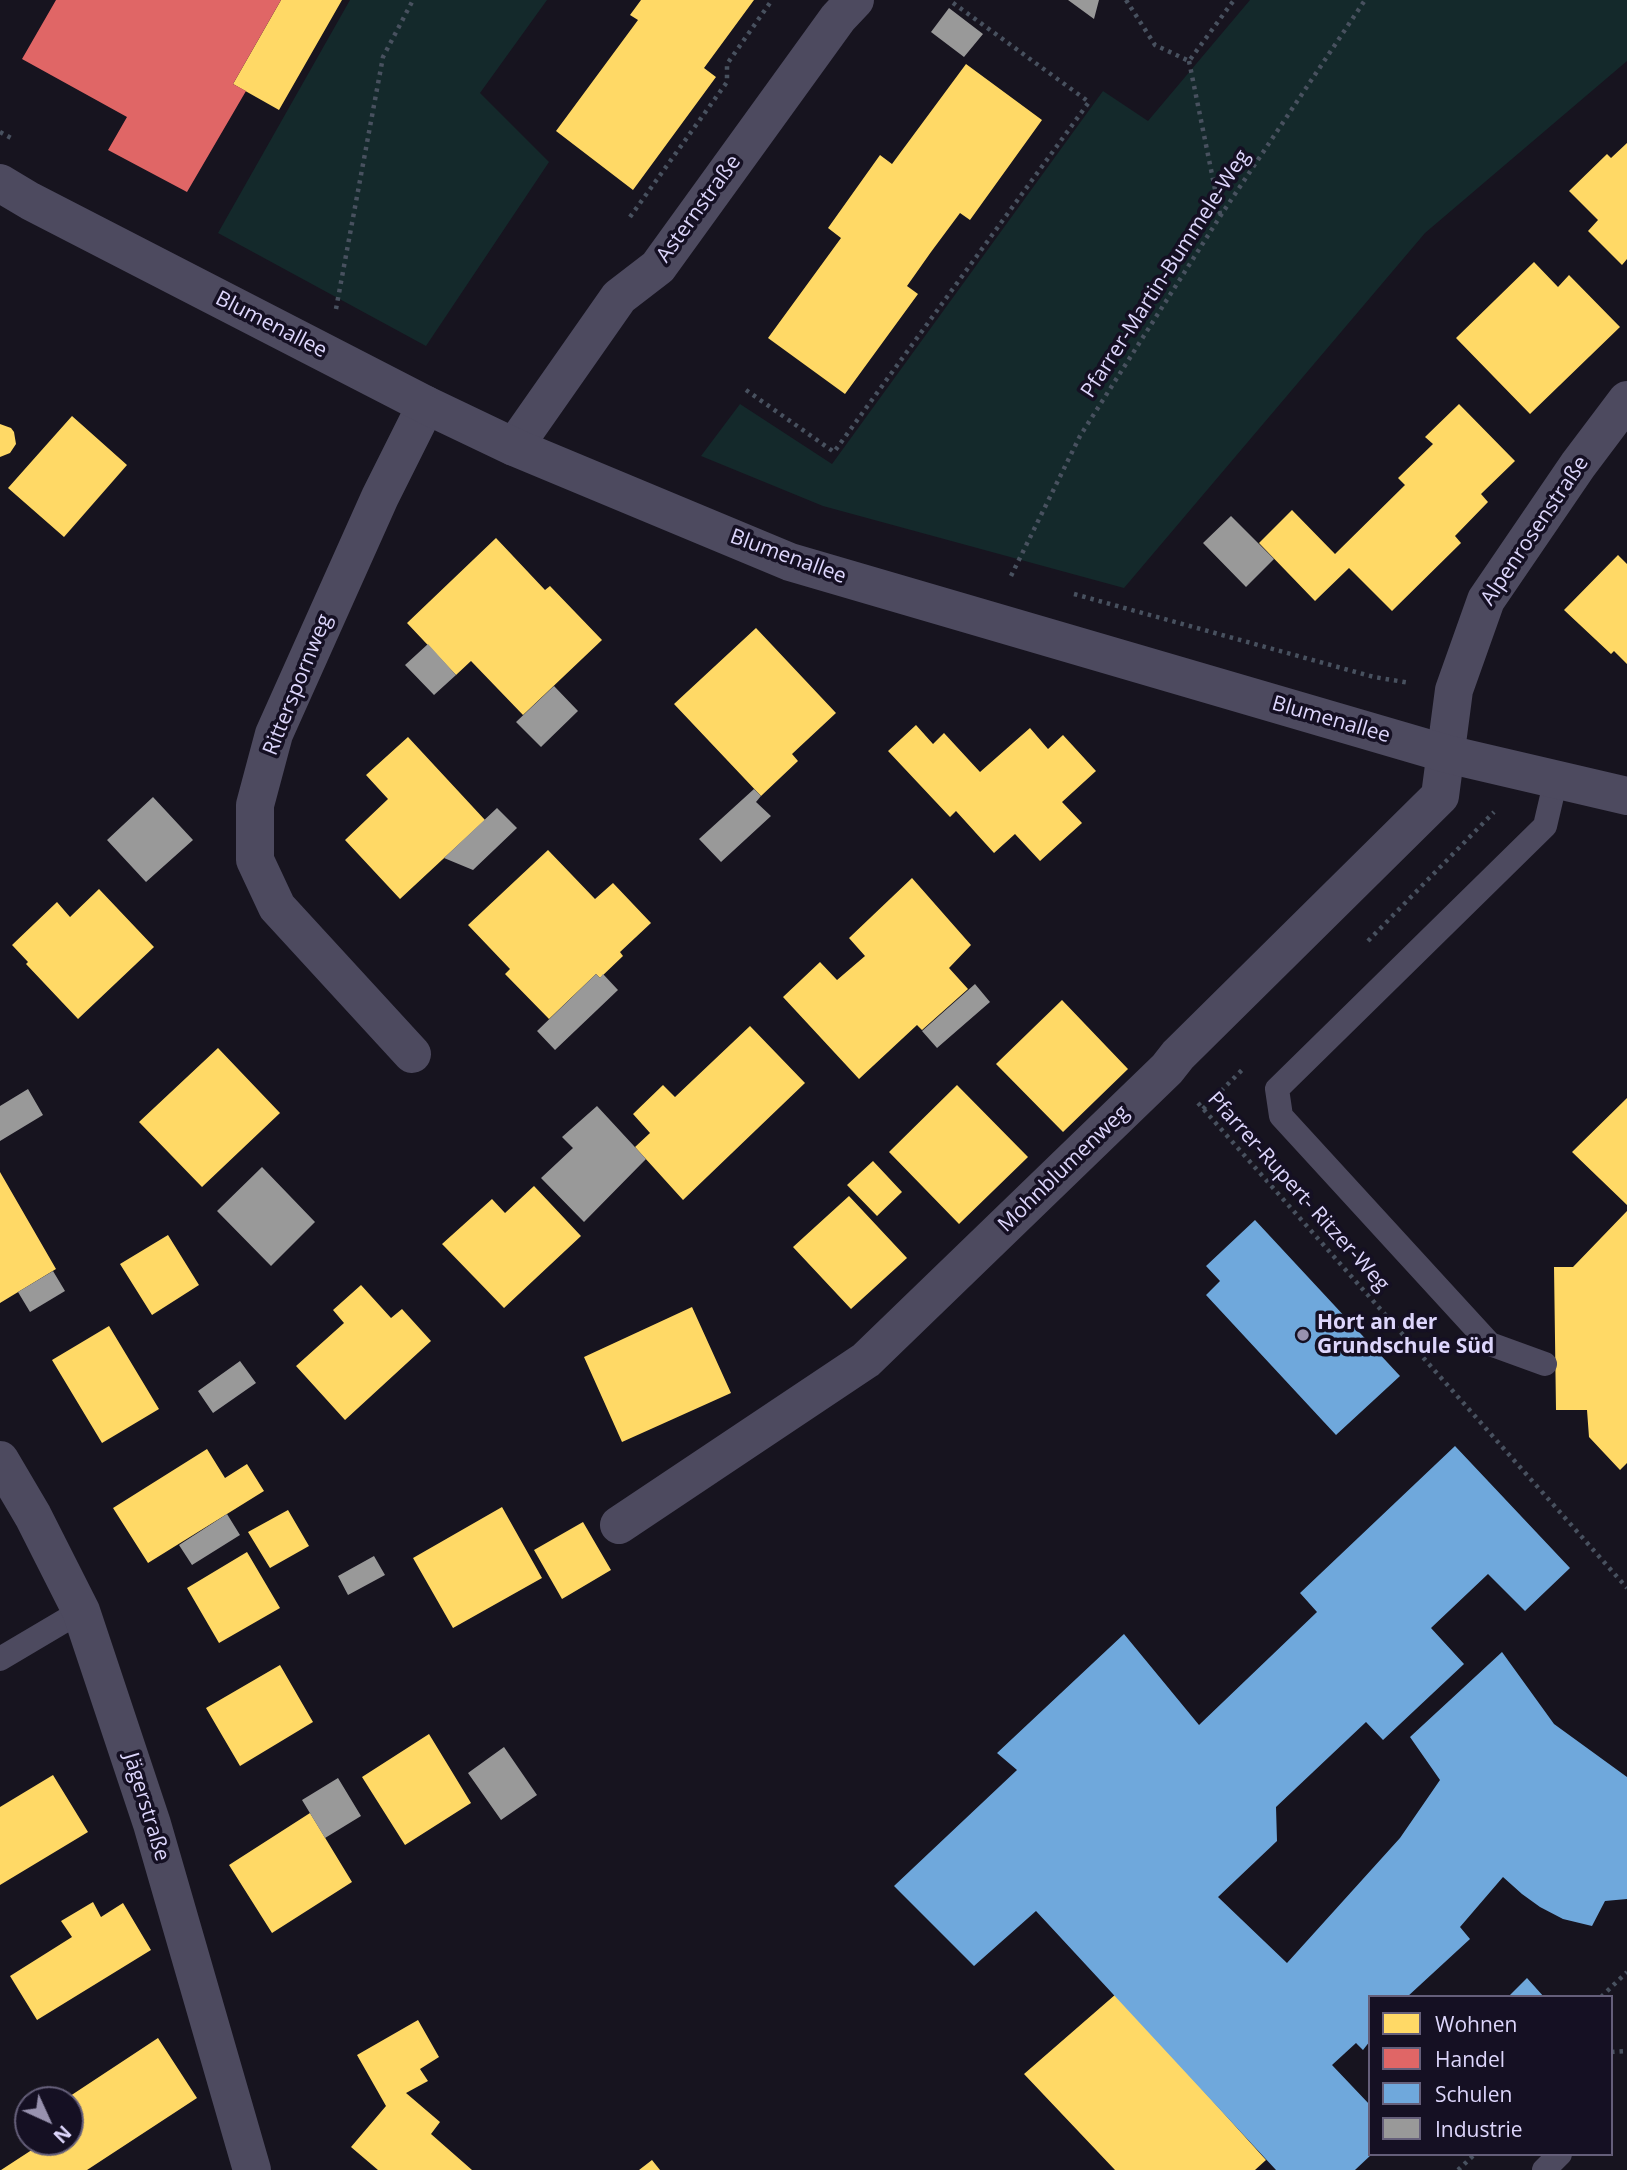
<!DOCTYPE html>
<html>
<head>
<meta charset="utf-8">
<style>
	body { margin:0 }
	#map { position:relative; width:1627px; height:2170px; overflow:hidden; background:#17141f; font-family:"Open Sans",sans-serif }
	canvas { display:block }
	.legend { position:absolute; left:1368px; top:1995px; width:245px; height:161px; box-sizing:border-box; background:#151023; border:2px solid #655f7a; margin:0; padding:9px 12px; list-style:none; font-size:21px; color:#ddd6fc }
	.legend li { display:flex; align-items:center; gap:14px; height:35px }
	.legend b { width:35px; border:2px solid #655f7a }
	.north { position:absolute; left:14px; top:2086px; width:70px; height:70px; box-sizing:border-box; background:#151023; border:2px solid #655f7a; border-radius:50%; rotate:135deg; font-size:19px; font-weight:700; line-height:28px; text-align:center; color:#ddd6fc }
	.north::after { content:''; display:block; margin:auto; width:24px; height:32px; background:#9892af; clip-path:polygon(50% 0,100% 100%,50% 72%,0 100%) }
</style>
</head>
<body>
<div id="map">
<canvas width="1627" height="2170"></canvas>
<ul class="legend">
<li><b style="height:19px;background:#ffd966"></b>Wohnen</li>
<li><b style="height:19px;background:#e06666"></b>Handel</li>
<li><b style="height:19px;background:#6fa8dc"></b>Schulen</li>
<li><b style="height:19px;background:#999"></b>Industrie</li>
</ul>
<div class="north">N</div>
</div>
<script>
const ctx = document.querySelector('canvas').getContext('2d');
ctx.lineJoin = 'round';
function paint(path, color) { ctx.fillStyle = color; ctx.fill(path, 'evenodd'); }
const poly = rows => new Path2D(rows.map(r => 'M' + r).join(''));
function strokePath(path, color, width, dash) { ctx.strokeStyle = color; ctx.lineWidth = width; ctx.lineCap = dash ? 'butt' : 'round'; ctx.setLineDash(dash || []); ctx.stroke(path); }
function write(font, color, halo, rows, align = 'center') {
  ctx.font = font + ' "Open Sans",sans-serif'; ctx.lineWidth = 7; ctx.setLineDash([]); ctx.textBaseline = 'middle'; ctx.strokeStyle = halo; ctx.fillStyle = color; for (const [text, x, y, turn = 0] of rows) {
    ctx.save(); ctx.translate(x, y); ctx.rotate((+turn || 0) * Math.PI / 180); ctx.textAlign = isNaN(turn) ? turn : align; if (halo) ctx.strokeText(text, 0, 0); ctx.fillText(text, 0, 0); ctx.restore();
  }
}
paint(poly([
	[350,0,547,0,480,93,549,162,426,346,218,233],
	[1250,0,1627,0,1627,61,1425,233,1124,588,823,506,701,456,740,404,832,464,1103,91,1148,121]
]), '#14292b');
paint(poly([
	[281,0,342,0,279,110,233,84],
	[641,0,754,0,704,68,716,77,633,190,556,131,638,20,630,15],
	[966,64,1042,120,970,220,960,213,931,252,907,286,918,294,845,394,768,338,841,238,828,228,880,155,892,164],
	[1627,143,1627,259,1622,265,1588,231,1598,220,1569,191,1607,154,1611,158],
	[1534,262,1558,287,1569,275,1620,327,1530,414,1456,338],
	[1459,404,1515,461,1481,494,1488,502,1455,536,1461,543,1392,611,1349,568,1315,601,1259,543,1292,510,1335,554,1405,485,1398,478,1433,444,1425,437],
	[72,416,127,465,64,537,8,488],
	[0,424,11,428,14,432,16,444,10,453,0,457],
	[496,538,545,590,550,586,602,640,523,715,471,661,456,675,407,623],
	[1618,555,1627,564,1627,664,1614,651,1611,654,1564,610],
	[756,628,836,713,792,754,798,761,761,796,674,704],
	[916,725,933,744,944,733,980,772,1030,728,1048,749,1063,735,1096,771,1062,802,1082,823,1040,861,1015,834,994,853,956,811,950,817,888,751],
	[408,737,485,820,400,899,345,840,388,799,366,775],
	[548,850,595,899,613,883,651,923,620,952,623,956,600,978,596,974,549,1019,505,974,510,969,468,925],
	[912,878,971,945,949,968,968,989,922,1030,917,1025,859,1079,783,997,820,962,837,980,865,956,849,938],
	[99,889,154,947,78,1019,26,964,28,962,12,945,57,902,70,917],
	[1062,1000,1128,1069,1063,1132,996,1064],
	[750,1026,805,1083,683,1200,635,1147,650,1133,633,1114,663,1085,675,1097],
	[218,1048,280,1113,202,1187,139,1122],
	[957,1085,1028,1157,959,1224,889,1152],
	[1627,1098,1627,1205,1572,1152],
	[873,1161,902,1192,877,1216,847,1185],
	[0,1172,56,1269,0,1303],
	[534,1186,581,1236,504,1308,442,1244,492,1199,505,1213],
	[849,1196,907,1258,851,1309,793,1247],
	[1627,1211,1627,1463,1620,1470,1589,1437,1587,1410,1556,1410,1554,1267,1573,1267],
	[168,1235,199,1285,152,1315,120,1264],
	[361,1285,391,1318,402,1309,431,1341,345,1420,296,1366,344,1323,333,1310],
	[692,1307,731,1393,622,1442,584,1357],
	[109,1326,159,1409,102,1443,52,1360],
	[207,1449,225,1478,247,1464,264,1491,148,1563,113,1508],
	[502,1507,542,1578,453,1628,413,1558],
	[288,1510,309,1546,270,1568,248,1532],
	[583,1522,611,1570,562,1599,534,1550],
	[247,1552,280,1608,219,1643,187,1588],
	[280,1665,313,1722,240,1766,206,1708],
	[429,1734,471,1803,405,1845,362,1777],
	[53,1775,88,1832,0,1885,0,1807],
	[310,1813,352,1882,272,1933,229,1865],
	[93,1902,101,1917,123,1903,151,1950,37,2020,10,1976,72,1937,61,1921],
	[1116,1994,1266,2160,1255,2170,1115,2170,1024,2074],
	[418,2020,439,2057,420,2069,428,2081,406,2093,440,2122,431,2134,472,2170,378,2170,351,2147,386,2106,357,2055],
	[158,2038,197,2098,87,2170,1,2170,44,2142,70,2142,70,2100,64,2100],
	[652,2160,660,2170,639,2170]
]), '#ffd966');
paint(poly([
	[56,0,281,0,233,84,246,91,187,192,108,150,127,117,22,59]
]), '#e06666');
paint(poly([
	[1255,1220,1400,1376,1336,1435,1206,1295,1220,1281,1206,1266],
	[1455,1446,1570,1568,1525,1611,1488,1574,1431,1628,1464,1664,1383,1740,1366,1722,1276,1807,1277,1841,1218,1897,1287,1963,1400,1838,1440,1780,1410,1737,1502,1652,1554,1724,1627,1777,1627,1899,1605,1901,1592,1926,1563,1919,1540,1907,1522,1894,1503,1877,1460,1927,1470,1939,1407,1997,1370,1997,1370,2041,1363,2050,1356,2043,1332,2065,1370,2105,1370,2154,1372,2154,1355,2170,1276,2170,1036,1911,974,1966,894,1886,1017,1770,997,1753,1124,1634,1199,1725,1317,1612,1300,1593],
	[1527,1978,1544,1997,1508,1997]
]), '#6fa8dc');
paint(poly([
	[1068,0,1099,0,1094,19],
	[949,8,983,34,964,57,931,32],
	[1231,516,1274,559,1246,587,1203,543],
	[428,644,456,675,434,695,405,665],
	[554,686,578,711,541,747,516,722],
	[754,789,761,796,756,802,771,816,721,862,699,839],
	[153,797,193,840,146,882,107,840],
	[497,808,517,828,473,870,444,858],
	[596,974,600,978,603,974,618,990,555,1050,537,1031],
	[975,984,990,1002,937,1048,922,1031],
	[28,1089,43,1115,0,1141,0,1106],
	[597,1106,646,1159,584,1222,541,1178,573,1148,562,1137],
	[262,1167,315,1222,271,1266,217,1211],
	[53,1271,65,1291,30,1312,18,1292],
	[240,1361,256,1383,213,1413,198,1391],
	[227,1514,240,1535,192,1565,179,1545],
	[374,1556,385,1575,348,1595,338,1576],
	[504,1747,537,1795,501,1820,468,1773],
	[338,1778,361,1816,325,1838,302,1800]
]), '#999');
strokePath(poly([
	[1126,0,1155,45,1189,61,1234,0],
	[1189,61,1220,214],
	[0,132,11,138],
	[630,217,727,82,727,64,772,0],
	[336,309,383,57,413,0],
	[746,390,834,452,1089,102,949,0],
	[1011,576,1080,436,1221,215,1365,0],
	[1074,594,1374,677,1410,683],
	[1368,941,1494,812],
	[1198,1103,1627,1588],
	[1203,1109,1242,1070],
	[1601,1997,1627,1972],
	[1611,2052,1627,2051],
	[1458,2170,1475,2154]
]), '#48515f', 4.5, [3.5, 5]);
strokePath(poly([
	[1545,1364,1490,1344,1281,1116,1277,1089,1545,826,1556,779],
	[0,1659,81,1611],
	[1544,2170,1560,2154]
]), '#4d4a5f', 24);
strokePath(poly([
	[514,447,619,297,658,267,838,18,855,0],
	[412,1054,277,907,255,860,255,805,274,734,380,497,426,405],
	[0,1460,33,1516,81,1611,152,1824,252,2170],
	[619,1525,866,1360,1167,1069,1178,1055,1440,796,1454,690,1486,600,1578,465,1627,400]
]), '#4d4a5f', 38);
strokePath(poly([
	[0,183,30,201,426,405,514,447,790,562,1447,754,1627,796]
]), '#4d4a5f', 38);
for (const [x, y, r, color] of [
	[1303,1335,7,"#9892af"]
]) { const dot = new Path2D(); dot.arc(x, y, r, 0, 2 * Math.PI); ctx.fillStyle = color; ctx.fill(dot); strokePath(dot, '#151023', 2.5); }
write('21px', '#ddd6fc', '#151023', [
	["Asternstraße",699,209,-54],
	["Pfarrer-Martin-Bummele-Weg",1166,274,-57],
	["Blumenallee",271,325,27],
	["Alpenrosenstraße",1535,531,-56],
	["Blumenallee",788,557,20],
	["Ritterspornweg",298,685,-68],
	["Blumenallee",1331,720,16],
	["Mohnblumenweg",1064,1169,-44],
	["Pfarrer-Rupert- Ritzer-Weg",1298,1192,48],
	["Jägerstraße",146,1807,73]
]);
write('bold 21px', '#ddd6fc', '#151023', [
	["Hort an der",1317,1323],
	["Grundschule Süd",1317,1347]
], 'left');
</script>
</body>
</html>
